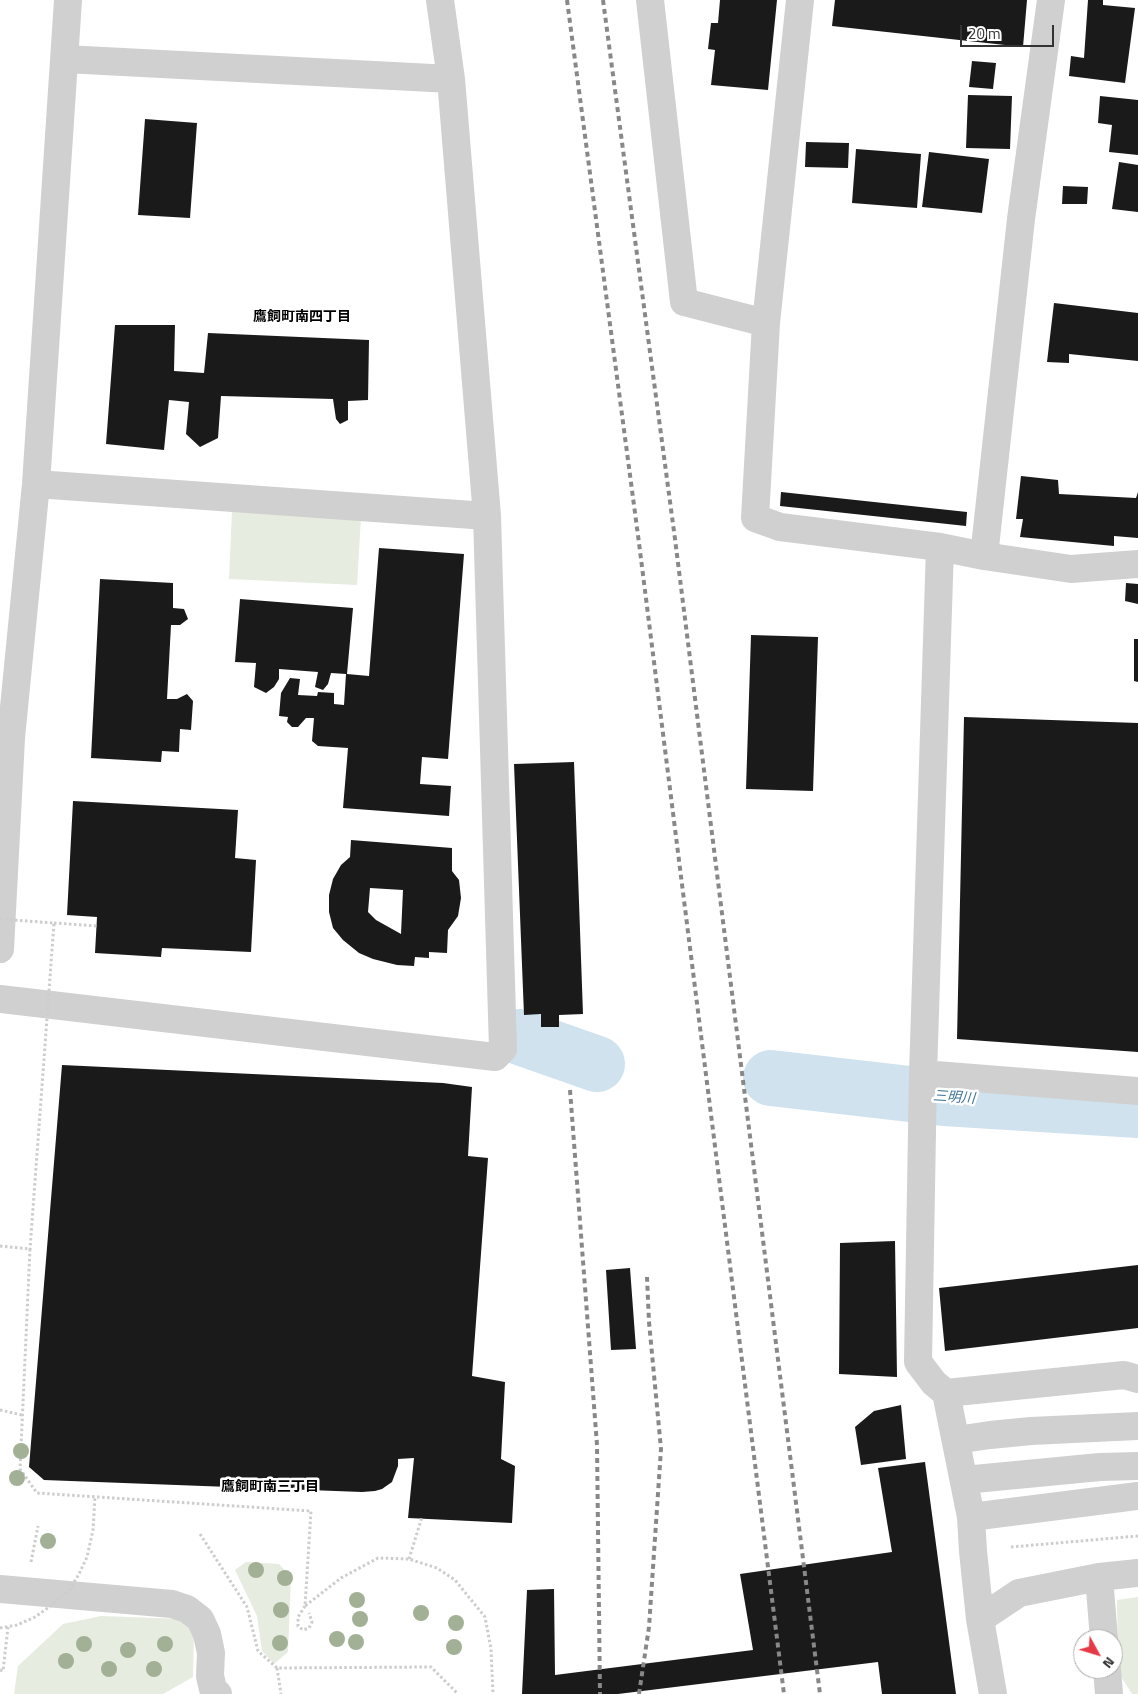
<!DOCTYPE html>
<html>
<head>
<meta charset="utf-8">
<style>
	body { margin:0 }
	#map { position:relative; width:1138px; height:1694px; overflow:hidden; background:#fff; font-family:"Titillium Web",sans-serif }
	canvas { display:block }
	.north { position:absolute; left:1073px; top:1629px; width:50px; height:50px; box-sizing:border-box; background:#fff; border:1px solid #adadad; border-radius:50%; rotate:129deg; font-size:14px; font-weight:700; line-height:20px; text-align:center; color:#333 }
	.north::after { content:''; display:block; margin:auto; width:18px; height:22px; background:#e63946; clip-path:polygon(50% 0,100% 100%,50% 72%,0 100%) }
	.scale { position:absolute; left:960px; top:25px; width:94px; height:22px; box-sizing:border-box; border:2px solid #333; border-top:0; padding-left:6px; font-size:15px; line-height:18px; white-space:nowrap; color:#333; -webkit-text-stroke:4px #fff; paint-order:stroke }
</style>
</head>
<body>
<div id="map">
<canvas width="1138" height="1694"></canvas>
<div class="north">N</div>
<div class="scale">20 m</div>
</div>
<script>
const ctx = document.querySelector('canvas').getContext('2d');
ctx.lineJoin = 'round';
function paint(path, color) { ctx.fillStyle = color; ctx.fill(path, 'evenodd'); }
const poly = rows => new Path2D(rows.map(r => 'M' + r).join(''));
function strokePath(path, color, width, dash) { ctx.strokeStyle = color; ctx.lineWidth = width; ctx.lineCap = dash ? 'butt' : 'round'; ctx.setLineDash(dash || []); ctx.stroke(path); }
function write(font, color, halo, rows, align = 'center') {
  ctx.font = font + ' "Titillium Web","Noto Sans JP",sans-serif'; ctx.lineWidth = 5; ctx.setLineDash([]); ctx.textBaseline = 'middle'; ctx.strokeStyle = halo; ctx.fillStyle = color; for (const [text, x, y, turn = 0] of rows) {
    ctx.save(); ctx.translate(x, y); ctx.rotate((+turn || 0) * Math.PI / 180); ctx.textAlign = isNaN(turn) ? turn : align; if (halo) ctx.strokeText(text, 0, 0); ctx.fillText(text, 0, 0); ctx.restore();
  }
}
paint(poly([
	[232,511,361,517,357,585,229,579],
	[246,1562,279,1564,291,1577,288,1652,274,1664,262,1651,257,1616,235,1570],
	[1138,1597,1138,1694,1132,1694,1118,1672,1117,1600],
	[101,1616,183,1619,194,1632,193,1677,163,1694,14,1694,18,1666,63,1624]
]), '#e6ecdf');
strokePath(poly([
	[520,1037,597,1064],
	[771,1078,944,1098,1138,1110]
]), '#cfe2ee', 56);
paint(poly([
	[720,0,777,0,768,90,711,85,715,50,708,49,711,23,718,23],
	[835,0,1027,0,1023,47,832,26],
	[1088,0,1103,0,1103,5,1135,8,1125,83,1069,76,1071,56,1084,58],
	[972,61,996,63,993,89,969,87],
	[968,95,1012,96,1010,149,966,148],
	[1100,96,1138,100,1138,155,1109,152,1112,125,1098,123],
	[145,119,197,123,190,218,138,215],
	[806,142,849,143,848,168,805,167],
	[856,149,921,154,917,208,852,203],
	[929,152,989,159,982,213,922,207],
	[1119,162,1138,165,1138,212,1112,209],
	[1063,186,1088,187,1087,204,1062,204],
	[1054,303,1138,313,1138,361,1069,354,1069,363,1047,362],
	[115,325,175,325,174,371,204,373,208,333,369,340,368,400,348,401,348,420,340,424,336,419,333,399,221,396,218,438,200,447,186,434,189,402,169,400,164,450,106,444],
	[1021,476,1058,480,1059,494,1136,498,1138,492,1138,538,1114,536,1114,546,1020,537,1023,519,1016,519],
	[781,492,967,512,966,526,780,506],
	[379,548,464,554,448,759,422,757,420,784,451,786,449,816,343,808,348,748,318,746,312,741,314,718,306,718,298,727,292,727,287,722,288,717,279,716,281,693,290,678,300,679,298,695,317,696,318,692,334,693,334,704,344,705,346,674,331,673,328,684,323,690,315,687,318,672,279,669,279,679,274,687,266,693,254,687,256,663,235,662,240,599,353,608,347,674,369,676],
	[100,579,173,583,173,608,184,609,188,619,180,625,171,625,167,699,177,699,187,694,193,701,191,730,180,729,179,752,162,751,161,762,91,758],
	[1126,583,1138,584,1138,604,1125,601],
	[751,635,818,637,813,791,746,789],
	[1134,639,1138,639,1138,682,1134,681],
	[964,717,1138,723,1138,1052,957,1039],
	[574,762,583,1014,559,1015,559,1027,541,1027,541,1014,524,1015,514,764],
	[73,801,238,810,235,858,256,860,251,952,162,948,161,957,95,953,97,917,67,915],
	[351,840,452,848,452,871,459,880,461,898,458,916,448,930,447,953,429,952,429,958,415,957,414,966,397,965,373,959,359,953,343,940,333,928,329,912,329,895,333,879,341,865,350,857],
	[370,888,403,890,401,934,376,920,368,912],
	[62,1065,443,1083,472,1087,468,1156,488,1158,472,1376,505,1382,501,1459,515,1466,512,1523,408,1518,414,1458,398,1459,398,1466,392,1482,382,1489,375,1491,362,1492,44,1480,29,1467],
	[895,1241,897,1377,839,1374,840,1243],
	[1138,1265,1138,1328,945,1351,939,1288],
	[630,1268,636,1349,611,1350,606,1270],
	[901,1405,906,1459,861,1465,855,1427,874,1411],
	[925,1462,956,1694,882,1694,878,1662,618,1694,522,1694,527,1590,554,1589,555,1675,753,1650,740,1574,892,1552,878,1468]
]), '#1a1a1a');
strokePath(poly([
	[54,923,97,926],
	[0,1246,30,1249,20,1469,37,1493,311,1511,305,1606,341,1578,378,1558,409,1559,437,1568,455,1580,485,1617,491,1649,493,1694],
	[0,1410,22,1415],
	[200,1534,247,1607,258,1651,277,1668,431,1667,458,1694],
	[1011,1547,1138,1536],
	[409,1559,422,1517],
	[31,1562,38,1526],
	[305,1606,298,1617,298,1626,303,1630,309,1628,312,1622,309,1613],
	[277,1668,281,1694],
	[0,1670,3,1671,8,1627]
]), '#cdcdcd', 3, [2.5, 2.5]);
strokePath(poly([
	[650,0,684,302,766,323],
	[800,0,766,323,755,518,780,527,940,547,984,556,1071,569,1138,564],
	[65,59,451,79],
	[36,484,487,516],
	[940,547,923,1074,918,1362,934,1383,946,1393,971,1517,973,1551,980,1619,993,1694],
	[984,556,1021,219,1051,0],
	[0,949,11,738,36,484,68,0],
	[0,999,495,1057,503,1049,487,516,451,79,440,0],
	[923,1074,1138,1091],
	[946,1393,1124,1375,1138,1379],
	[956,1440,990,1435,1031,1431,1138,1426],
	[964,1480,1100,1467,1138,1466],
	[971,1517,1138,1496],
	[1099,1577,1104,1639],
	[0,1589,172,1604,187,1609,200,1619,207,1634,211,1653,210,1676,213,1689,218,1694],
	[980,1619,1019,1593,1099,1577,1138,1573],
	[1107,1669,1109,1694]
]), '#d0d0d0', 28);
strokePath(poly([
	[567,0,639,543,784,1694],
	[603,0,675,539,820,1694],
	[570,1090,597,1445,600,1694],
	[639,1694,649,1627,661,1449,649,1322,647,1277]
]), '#888', 4, [5, 4]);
strokePath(poly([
	[0,919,54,923,30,1249],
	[0,1628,17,1625,35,1617,52,1605,70,1589,79,1574,87,1557,93,1530,95,1496]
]), '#cdcdcd', 3, [2.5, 2.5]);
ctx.fillStyle = '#a2b095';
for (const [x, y] of [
	[21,1451],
	[17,1478],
	[48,1541],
	[256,1570],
	[285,1578],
	[357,1600],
	[281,1610],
	[421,1613],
	[360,1619],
	[456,1623],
	[337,1639],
	[356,1642],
	[280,1643],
	[84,1644],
	[165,1644],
	[454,1647],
	[128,1650],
	[66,1661],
	[109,1669],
	[154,1669]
]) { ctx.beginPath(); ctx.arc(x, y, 8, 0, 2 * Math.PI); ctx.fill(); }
write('bold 14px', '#000', '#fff', [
	["鷹飼町南四丁目",302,318],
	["鷹飼町南三丁目",270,1488]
]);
write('italic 14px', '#3f7597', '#fff', [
	["三明川",954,1098,4]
]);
</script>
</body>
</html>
